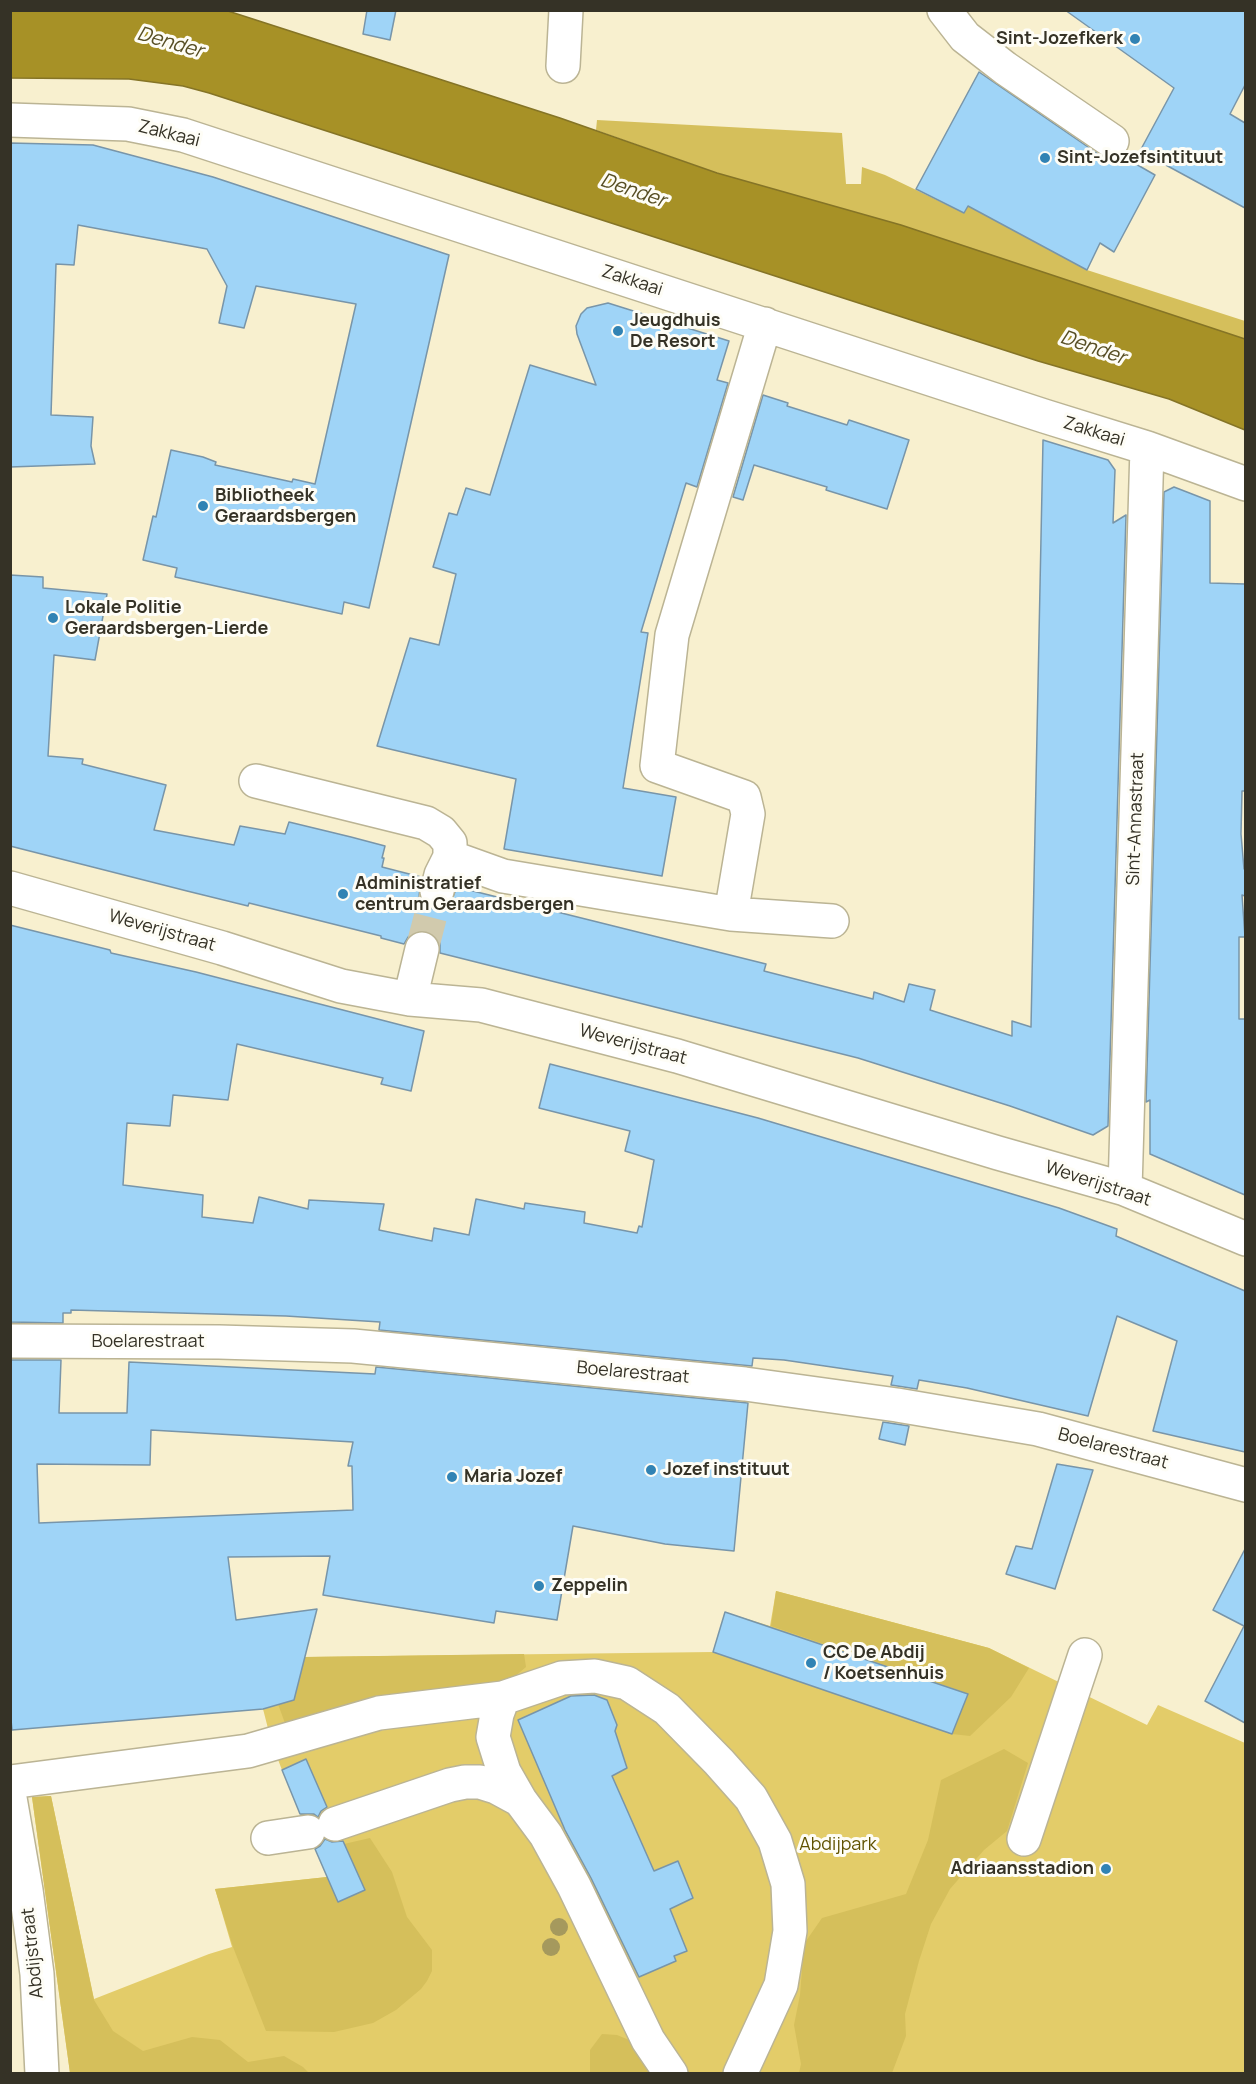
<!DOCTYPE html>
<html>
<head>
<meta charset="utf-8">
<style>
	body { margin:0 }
	#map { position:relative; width:1256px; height:2084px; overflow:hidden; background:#f8f0cf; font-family:Manrope,sans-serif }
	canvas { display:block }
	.frame { position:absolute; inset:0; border:12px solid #353226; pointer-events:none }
</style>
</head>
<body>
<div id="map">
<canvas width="1256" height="2084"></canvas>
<div class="frame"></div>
</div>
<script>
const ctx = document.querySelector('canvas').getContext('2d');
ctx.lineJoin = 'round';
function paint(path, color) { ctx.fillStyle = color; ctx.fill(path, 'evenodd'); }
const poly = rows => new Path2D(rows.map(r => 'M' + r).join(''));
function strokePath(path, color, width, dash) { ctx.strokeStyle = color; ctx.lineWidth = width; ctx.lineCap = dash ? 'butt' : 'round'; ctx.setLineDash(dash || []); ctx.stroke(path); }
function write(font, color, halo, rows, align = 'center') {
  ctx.font = font + ' Manrope,sans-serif'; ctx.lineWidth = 6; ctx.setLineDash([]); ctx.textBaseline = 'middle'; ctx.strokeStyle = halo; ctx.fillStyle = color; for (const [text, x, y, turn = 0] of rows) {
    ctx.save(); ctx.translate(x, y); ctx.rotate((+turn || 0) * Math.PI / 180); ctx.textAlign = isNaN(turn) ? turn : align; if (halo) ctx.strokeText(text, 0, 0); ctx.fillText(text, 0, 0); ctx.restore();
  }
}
paint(poly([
	[776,1591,989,1648,1147,1725,1158,1705,1245,1743,1245,2073,70,2073,32,1797,51,1796,94,1999,209,1954,232,1947,215,1889,327,1877,282,1770,272,1744,263,1709,294,1700,305,1657,713,1652,725,1612,770,1626]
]), '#e3cc69');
paint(poly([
	[597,120,842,133,846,184,861,184,862,167,885,175,964,213,968,206,1087,270,1245,321,1245,341,901,225,717,173,596,130],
	[776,1591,989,1648,1029,1668,1011,1697,970,1736,952,1734,967,1693,771,1626],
	[524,1654,526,1667,508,1682,286,1726,278,1704,294,1700,305,1657],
	[1004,1749,1028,1763,1007,1831,984,1850,950,1889,931,1924,919,1961,905,2014,906,2036,892,2073,799,2073,801,2064,794,2025,800,1995,804,1944,822,1918,906,1894,928,1840,941,1780],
	[51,1796,94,2000,113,2031,143,2051,192,2037,220,2040,248,2062,284,2056,303,2067,309,2073,70,2073,32,1797],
	[370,1838,392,1872,407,1917,432,1950,432,1971,427,1981,421,1989,396,2010,373,2023,334,2032,266,2031,233,1947,215,1889,327,1877,338,1902,364,1890,344,1844],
	[602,2034,617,2035,634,2042,653,2073,591,2074,590,2072,590,2050]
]), '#d5bf5b');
const water = poly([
	[11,10,228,11,560,118,717,173,901,225,1245,339,1245,430,1169,399,1038,361,209,93,183,86,129,79,11,78,11,10]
]);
paint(water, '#a79126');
strokePath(water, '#857426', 1.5);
const building = poly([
	[367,10,396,10,390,40,363,34,367,10],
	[1065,10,1245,10,1245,85,1230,114,1245,123,1245,208,1140,151,1174,88,1065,10],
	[979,72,1101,156,1111,160,1122,156,1155,175,1114,252,1100,243,1087,270,968,206,964,213,916,189,979,72],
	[10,143,93,145,213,177,449,255,369,608,344,602,342,614,175,577,177,568,143,560,153,516,156,517,171,450,203,457,216,462,215,465,292,482,293,479,315,484,356,304,256,286,244,328,219,323,227,286,207,249,78,225,74,265,56,264,51,415,93,417,91,446,95,464,10,467,10,143],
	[608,303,729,341,717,380,728,383,697,487,686,483,641,632,648,633,623,788,676,797,662,876,504,849,516,779,377,746,410,638,439,645,456,574,433,567,449,513,457,515,466,488,490,495,530,365,596,385,577,334,576,326,581,314,587,308,608,303],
	[763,395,788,403,787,406,847,425,849,420,909,440,887,509,826,490,827,487,754,465,743,500,733,497,763,395],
	[1043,440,1108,460,1115,470,1113,523,1126,515,1108,1126,1093,1135,1010,1106,858,1058,440,953,440,943,435,936,427,931,416,931,408,937,404,944,381,938,381,936,249,903,248,906,187,891,10,846,10,575,43,577,43,588,107,594,95,660,54,655,48,756,83,759,82,764,166,785,154,830,234,845,240,826,285,834,289,822,351,837,385,846,382,858,384,858,382,867,421,877,419,897,424,904,432,909,442,909,450,904,457,887,766,964,764,971,873,999,874,992,904,1002,909,984,935,990,930,1010,1012,1036,1012,1021,1031,1027,1043,440],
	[1174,487,1210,501,1210,583,1245,584,1245,791,1242,791,1241,834,1244,869,1245,869,1245,896,1242,895,1245,937,1239,937,1239,1019,1245,1019,1245,1195,1150,1154,1150,1100,1146,1102,1164,492,1174,487],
	[10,925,110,950,111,953,196,972,424,1031,411,1091,381,1084,383,1078,237,1044,228,1100,173,1095,170,1126,127,1123,123,1185,203,1195,202,1217,253,1223,259,1197,308,1209,309,1200,384,1204,379,1230,432,1241,434,1228,469,1235,476,1199,524,1209,525,1203,585,1212,584,1223,637,1233,639,1226,642,1227,654,1160,625,1151,630,1131,539,1108,550,1064,758,1118,1059,1208,1117,1229,1116,1236,1245,1291,1245,1452,1153,1431,1177,1341,1117,1316,1088,1416,967,1388,919,1380,917,1389,891,1385,893,1376,784,1360,753,1358,752,1366,379,1330,380,1322,286,1316,71,1310,71,1313,63,1313,63,1323,10,1322,10,925],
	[10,1360,61,1360,59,1413,127,1413,129,1362,375,1374,376,1367,748,1403,734,1551,665,1544,573,1526,557,1620,496,1611,494,1623,323,1595,330,1556,228,1557,236,1620,317,1609,294,1700,263,1709,12,1730,10,1710,10,1360],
	[151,1430,353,1442,348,1466,352,1466,353,1510,39,1523,37,1464,150,1465,151,1430],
	[883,1422,909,1426,905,1445,879,1439,883,1422],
	[1057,1464,1093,1470,1055,1589,1006,1574,1016,1546,1032,1549,1057,1464],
	[1245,1549,1245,1723,1205,1701,1244,1626,1213,1610,1245,1549],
	[725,1612,968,1694,952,1734,713,1652,725,1612],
	[594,1695,607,1700,617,1725,615,1731,627,1768,612,1776,654,1871,678,1861,693,1898,670,1909,687,1951,674,1956,676,1961,639,1977,591,1878,565,1830,518,1720,571,1696,594,1695],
	[306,1759,327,1807,321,1811,318,1817,314,1814,300,1814,282,1770,306,1759],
	[325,1839,332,1842,343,1841,365,1890,338,1902,315,1849,320,1846,325,1839]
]);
paint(building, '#9fd4f7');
strokePath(building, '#7895a9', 1.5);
strokePath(poly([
	[422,949,437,891]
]), '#d1caad', 33, [33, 16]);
const minor = poly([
	[944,10,965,37,1005,68,1112,141],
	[563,66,566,10],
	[10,120,128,124,183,135,1044,416,1147,448,1246,484],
	[256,781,426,823,441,832,450,843,450,857,503,876,731,914,832,921],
	[10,888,222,948,341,986,410,999,481,1005,677,1056,998,1153,1125,1189,1246,1239],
	[437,891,441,875,450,857],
	[731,914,748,814,744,797,657,766,672,635,765,324],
	[410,999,422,949],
	[1125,1189,1147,448],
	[10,1341,219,1342,353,1346,745,1384,897,1405,1038,1429,1246,1485],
	[503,1698,497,1714,493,1737,504,1772,520,1800],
	[10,1782,248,1751,379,1713,503,1698,562,1678,595,1676,627,1683,667,1709,719,1762,751,1798,775,1841,788,1884,790,1931,781,1985,740,2074],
	[10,1798,26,1890,37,1974,42,2074],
	[335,1824,450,1785,465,1782,480,1782,496,1787,520,1800,546,1835,574,1886,648,2040,671,2074],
	[268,1838,308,1832],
	[1024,1839,1085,1655]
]);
strokePath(minor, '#bbb494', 36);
strokePath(minor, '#fff', 33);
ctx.fillStyle = '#a5995d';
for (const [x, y] of [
	[559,1927],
	[551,1947]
]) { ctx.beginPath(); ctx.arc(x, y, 9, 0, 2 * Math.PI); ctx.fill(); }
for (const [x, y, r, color] of [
	[1135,39,6,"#3183b4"],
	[1045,158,6,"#3183b4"],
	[618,331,6,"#3183b4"],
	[203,506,6,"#3183b4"],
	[53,618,6,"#3183b4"],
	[343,894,6,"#3183b4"],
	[651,1470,6,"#3183b4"],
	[452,1477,6,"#3183b4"],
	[539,1586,6,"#3183b4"],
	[811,1663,6,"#3183b4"],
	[1106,1869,6,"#3183b4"]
]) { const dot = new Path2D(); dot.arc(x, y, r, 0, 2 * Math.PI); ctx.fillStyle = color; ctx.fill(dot); strokePath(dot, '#fefdf6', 2); }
write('bold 18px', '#353226', '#fefdf6', [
	["Sint-Jozefkerk",1123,39,"right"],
	["Sint-Jozefsintituut",1057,158],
	["Jeugdhuis",630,321],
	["De Resort",630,342],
	["Bibliotheek",215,496],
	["Geraardsbergen",215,517],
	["Lokale Politie",65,608],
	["Geraardsbergen-Lierde",65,629],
	["Administratief",355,884],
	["centrum Geraardsbergen",355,905],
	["Jozef instituut",663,1470],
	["Maria Jozef",464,1477],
	["Zeppelin",551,1586],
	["CC De Abdij",823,1653],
	["/ Koetsenhuis",823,1674],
	["Adriaansstadion",1094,1869,"right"]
], 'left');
write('18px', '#353226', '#fefdf6', [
	["Zakkaai",169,134,14],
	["Zakkaai",632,281,18],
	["Zakkaai",1094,432,17],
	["Sint-Annastraat",1136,819,-88],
	["Weverijstraat",162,931,16],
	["Weverijstraat",633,1045,15],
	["Weverijstraat",1098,1184,18],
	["Boelarestraat",148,1342],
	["Boelarestraat",633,1373,5],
	["Boelarestraat",1113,1449,15],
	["Abdijstraat",33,1953,-96]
]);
write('18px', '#615200', '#fefdf6', [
	["Abdijpark",838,1845]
]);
write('italic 20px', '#584f25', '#fefdf6', [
	["Dender",170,43,16],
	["Dender",633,191,19],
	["Dender",1093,348,19]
]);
</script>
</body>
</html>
